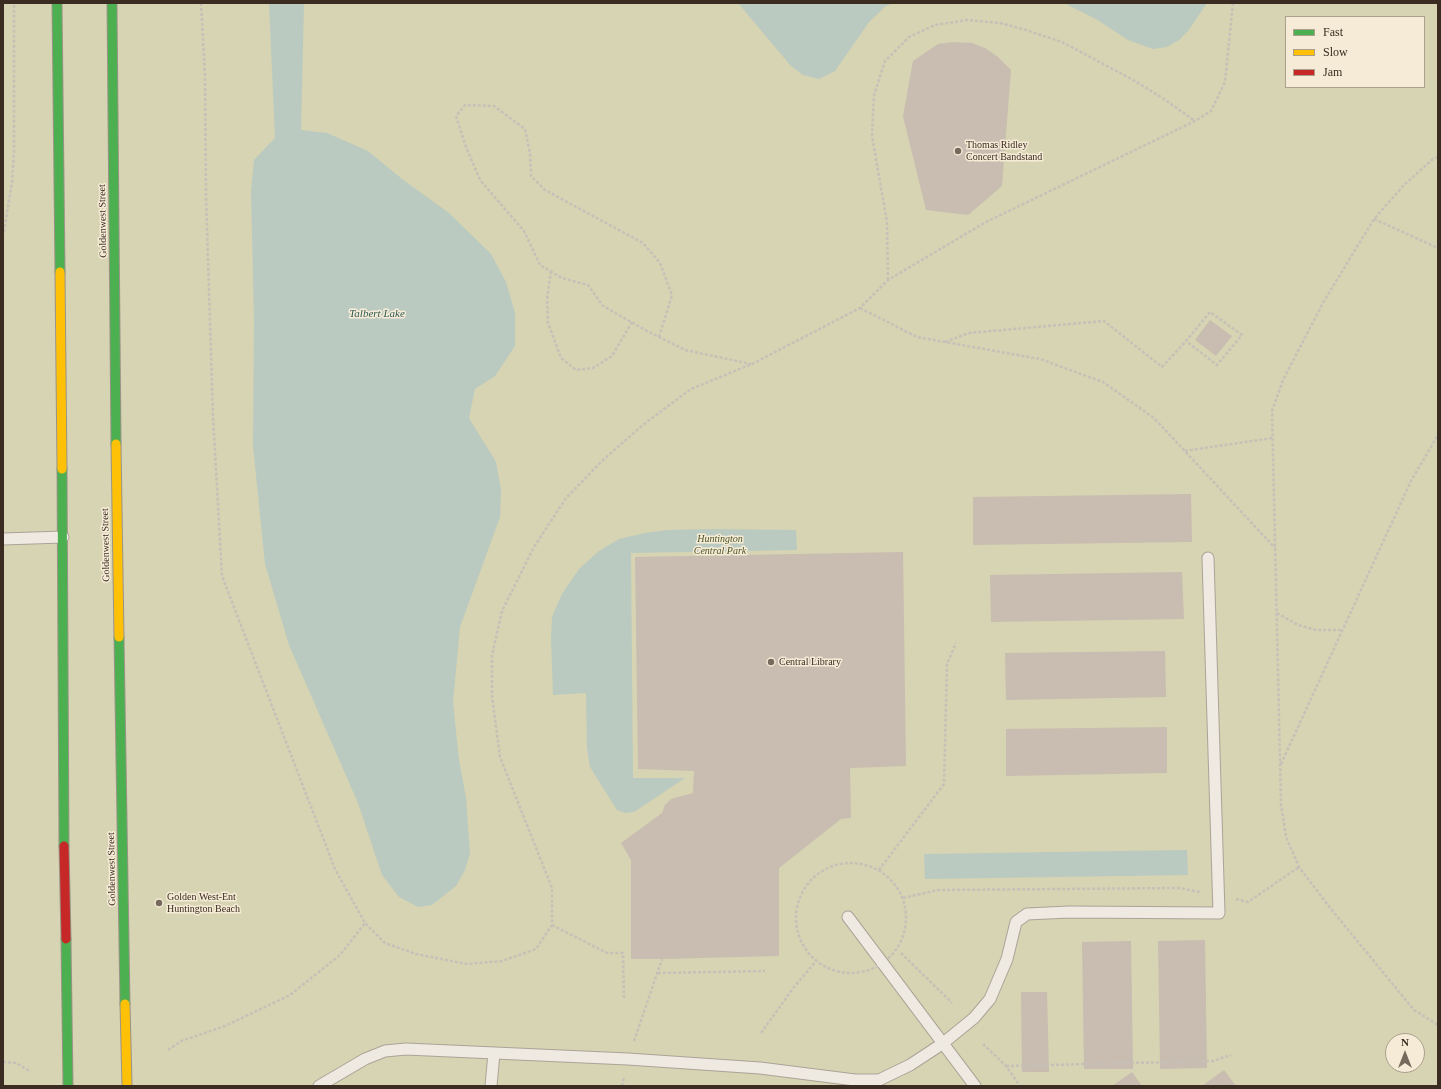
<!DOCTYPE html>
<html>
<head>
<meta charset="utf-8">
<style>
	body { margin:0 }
	#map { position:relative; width:1441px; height:1089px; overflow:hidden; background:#e5ded0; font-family:"Times New Roman",serif }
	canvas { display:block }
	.frame { position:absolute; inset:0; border:4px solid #3a2c20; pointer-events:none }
	.legend { position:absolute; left:1285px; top:16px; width:140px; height:72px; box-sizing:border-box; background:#f6ebd6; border:1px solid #ab9f8d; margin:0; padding:5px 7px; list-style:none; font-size:12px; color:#3a2c20 }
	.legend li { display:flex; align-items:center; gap:8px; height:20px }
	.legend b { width:20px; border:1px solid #ab9f8d }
	.north { position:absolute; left:1385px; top:1033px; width:40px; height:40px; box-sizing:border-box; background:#f6ebd6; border:1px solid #ab9f8d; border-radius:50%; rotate:0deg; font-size:11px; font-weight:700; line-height:16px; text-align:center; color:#3a2c20 }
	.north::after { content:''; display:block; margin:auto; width:14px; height:18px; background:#766a5e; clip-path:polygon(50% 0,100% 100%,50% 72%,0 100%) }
</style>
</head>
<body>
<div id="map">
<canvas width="1441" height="1089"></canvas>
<div class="frame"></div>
<ul class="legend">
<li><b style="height:5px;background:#4caf50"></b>Fast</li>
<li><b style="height:5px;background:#ffc107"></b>Slow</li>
<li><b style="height:5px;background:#c62828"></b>Jam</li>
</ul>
<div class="north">N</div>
</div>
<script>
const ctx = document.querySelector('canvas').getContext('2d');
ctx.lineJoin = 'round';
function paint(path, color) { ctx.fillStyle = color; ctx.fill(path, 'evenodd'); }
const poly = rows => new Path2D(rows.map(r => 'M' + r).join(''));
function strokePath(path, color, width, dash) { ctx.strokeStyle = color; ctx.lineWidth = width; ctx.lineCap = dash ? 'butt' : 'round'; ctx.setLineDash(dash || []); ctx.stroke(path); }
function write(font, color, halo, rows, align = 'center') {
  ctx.font = font + ' "Times New Roman",serif'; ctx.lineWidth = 3; ctx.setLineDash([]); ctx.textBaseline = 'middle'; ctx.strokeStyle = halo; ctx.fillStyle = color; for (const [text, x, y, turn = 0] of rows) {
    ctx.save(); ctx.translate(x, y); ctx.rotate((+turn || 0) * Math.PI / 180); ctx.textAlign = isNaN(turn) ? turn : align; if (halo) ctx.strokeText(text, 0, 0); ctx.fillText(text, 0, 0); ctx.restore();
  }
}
paint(poly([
	[3,3,1438,3,1438,1086,3,1086],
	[1286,17,1424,17,1424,87,1286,87],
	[1393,1041,1417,1041,1417,1065,1393,1065]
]), '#d6d4b2');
paint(poly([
	[269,3,304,3,301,130,327,133,368,151,402,179,449,213,491,254,506,282,515,313,515,346,495,376,475,389,469,418,496,462,501,490,500,517,460,627,453,702,459,760,466,798,470,853,465,870,456,886,432,905,418,907,399,897,382,875,358,803,289,645,265,564,253,446,254,320,251,192,254,160,275,138],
	[738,3,894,3,886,6,869,22,835,71,819,79,803,75,791,66],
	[1064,3,1207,3,1188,31,1179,40,1167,47,1153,49,1128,40,1096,19],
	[708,529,796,530,797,550,631,553,633,778,685,778,634,812,625,813,617,810,590,767,587,748,586,693,553,695,551,639,552,617,562,594,579,569,599,551,619,539,645,533,668,530],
	[1187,850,1188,875,925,879,924,854]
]), '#bacac0');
paint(poly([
	[953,42,972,43,985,48,998,57,1011,70,1002,186,968,215,926,210,903,116,913,61,938,44],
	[1210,320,1232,336,1216,356,1195,340],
	[1191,494,1192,542,973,545,973,497],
	[903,552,906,766,850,768,851,818,841,819,779,868,779,956,662,959,631,959,631,860,621,843,662,813,665,805,671,799,693,793,694,771,638,769,635,557],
	[1182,572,1184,619,991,622,990,575],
	[1165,651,1166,697,1006,700,1005,653],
	[1167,727,1167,773,1006,776,1006,729],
	[1205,940,1207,1068,1160,1069,1158,941],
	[1131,941,1133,1069,1084,1069,1082,942],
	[1021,992,1047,992,1049,1072,1022,1072],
	[1224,1070,1236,1086,1202,1086],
	[1132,1072,1142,1086,1112,1086]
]), '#c9bcb1');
const lane = poly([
	[3,539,63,537],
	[848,917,975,1086],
	[319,1086,365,1059,385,1051,406,1049,628,1059,760,1068,855,1080,879,1080,910,1065,942,1044,974,1018,990,999,1007,959,1016,922,1027,914,1069,912,1219,913,1208,558],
	[491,1086,494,1053]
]);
const fast = poly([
	[57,3,60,272],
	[112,3,116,444],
	[62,469,64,846],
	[119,637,125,1004],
	[66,939,68,1086]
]);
const slow = poly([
	[60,272,62,469],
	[116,444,119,637],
	[125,1004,127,1086]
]);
const jam = poly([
	[64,846,66,939]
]);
strokePath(lane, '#aba398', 13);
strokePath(fast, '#9a9388', 11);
strokePath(slow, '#9a9388', 11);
strokePath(jam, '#9a9388', 11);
strokePath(poly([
	[201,3,205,76,206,195,213,417,222,576,335,869,365,923,385,943,416,954,467,964,502,961,536,949,552,925,552,888,500,757,492,696,492,655,502,611,534,547,566,498,604,459,643,425,691,389,752,364,860,308,888,280,986,222,1195,121,1211,111,1225,82,1233,3],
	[1438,157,1433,159,1404,185,1374,219,1324,301,1283,380,1272,411,1281,804,1286,837,1299,867,1331,909,1414,1010,1438,1025],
	[1374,219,1438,248],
	[3,237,12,183,14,151,14,3],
	[551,271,547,300,548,323,561,358,576,370,593,368,612,356,632,322],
	[888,280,887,222,872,136,874,95,885,61,909,37,935,25,967,20,1000,23,1026,30,1062,42,1135,81,1161,97,1195,121],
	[860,308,917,337,1040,359,1103,382,1154,418,1275,548],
	[659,337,672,295,660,263,643,243,545,190,531,176,530,153,525,129,494,106,465,105,456,116,466,147,480,180,524,231,540,265,562,278,588,285,603,306,647,331,685,350,751,364],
	[945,342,969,333,1104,321,1162,367,1186,341,1210,312,1242,335,1217,365,1186,341],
	[1185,451,1272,438],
	[1277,613,1298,625,1316,630,1343,630],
	[1281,764,1411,481,1438,435],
	'796 918a55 55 0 1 1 110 0a55 55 0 1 1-110 0Z',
	[879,870,944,784,947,664,956,643],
	[903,898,938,890,1179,888,1200,892],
	[1236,899,1248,902,1299,867],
	[552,925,607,953,623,953,624,998],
	[901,953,952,1003],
	[658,973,765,971],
	[761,1033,794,987,816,961],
	[634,1041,662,959],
	[983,1044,1006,1066,1020,1086],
	[168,1050,181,1041,225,1026,290,995,340,955,365,923],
	[3,1062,16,1063,31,1072],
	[1006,1066,1213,1061,1231,1055],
	[622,1086,624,1077]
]), '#c6c0b8', 2.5, [3, 2]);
strokePath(lane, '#eee9e1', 11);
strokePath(fast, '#4caf50', 9);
strokePath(slow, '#ffc107', 9);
strokePath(jam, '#c62828', 9);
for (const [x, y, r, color] of [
	[958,151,4,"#766a5e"],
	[771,662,4,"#766a5e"],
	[159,903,4,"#766a5e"]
]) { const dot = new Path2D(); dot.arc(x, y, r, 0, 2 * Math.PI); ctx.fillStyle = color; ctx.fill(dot); strokePath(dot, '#f6ebd6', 1.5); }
write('10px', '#3a2c20', '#f6ebd6', [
	["Thomas Ridley",966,145],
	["Concert Bandstand",966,157],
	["Central Library",779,662],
	["Golden West-Ent",167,897],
	["Huntington Beach",167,909]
], 'left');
write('10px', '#3a2c20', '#f6ebd6', [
	["Goldenwest Street",103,221,-91],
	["Goldenwest Street",106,545,-91],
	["Goldenwest Street",112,869,-91]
]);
write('italic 10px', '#4c5627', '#f6ebd6', [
	["Huntington",720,539],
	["Central Park",720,551]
]);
write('italic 11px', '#2f5a55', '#f6ebd6', [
	["Talbert Lake",377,314]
]);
</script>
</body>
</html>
